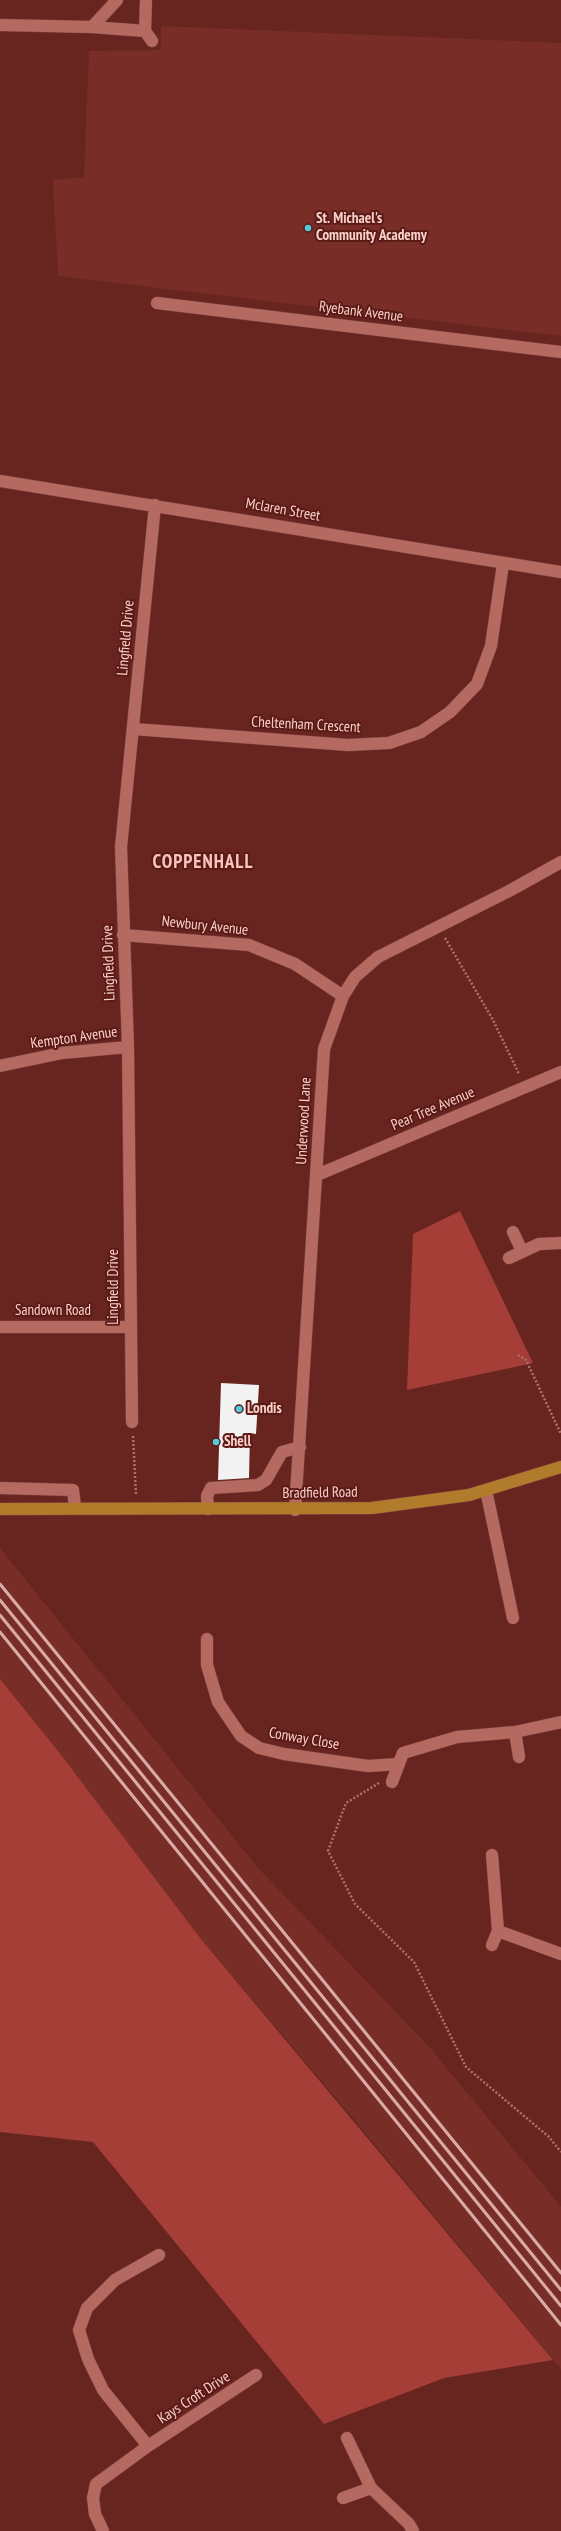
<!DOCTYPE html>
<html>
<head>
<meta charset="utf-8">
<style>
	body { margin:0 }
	canvas { display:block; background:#682520 }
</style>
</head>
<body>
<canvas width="561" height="2531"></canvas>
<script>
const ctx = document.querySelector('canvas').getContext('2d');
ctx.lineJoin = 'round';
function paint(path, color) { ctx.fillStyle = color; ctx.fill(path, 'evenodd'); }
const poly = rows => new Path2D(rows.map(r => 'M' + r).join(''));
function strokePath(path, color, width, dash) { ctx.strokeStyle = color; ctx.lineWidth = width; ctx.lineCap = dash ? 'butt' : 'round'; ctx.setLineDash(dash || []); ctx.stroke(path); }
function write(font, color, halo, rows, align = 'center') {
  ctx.font = font + ' "PT Sans Narrow",sans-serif'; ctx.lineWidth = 4; ctx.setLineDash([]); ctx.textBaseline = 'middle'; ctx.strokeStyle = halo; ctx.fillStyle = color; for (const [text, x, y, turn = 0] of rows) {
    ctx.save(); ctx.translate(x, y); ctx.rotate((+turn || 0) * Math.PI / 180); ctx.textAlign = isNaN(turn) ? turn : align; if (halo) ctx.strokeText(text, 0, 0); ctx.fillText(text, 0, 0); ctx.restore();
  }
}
paint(poly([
	[161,26,561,43,561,336,58,276,53,180,84,177,89,51,161,50],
	[0,1548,258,1868,431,2049,561,2207,561,2369,342,2105,201,1939,58,1751,0,1679]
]), '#782d27');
paint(poly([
	[460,1211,533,1363,407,1390,413,1234],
	[0,1679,58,1751,201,1939,553,2360,444,2378,324,2424,93,2142,0,2132]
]), '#a43e36');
paint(poly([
	[221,1383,259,1385,256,1434,250,1433,249,1478,218,1480]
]), '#f2f2f2');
const minor = poly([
	[0,25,92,27,117,0],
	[92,27,145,31,146,0],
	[145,31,152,41],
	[157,303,561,352],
	[0,481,561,572],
	[134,729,348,745,389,743,421,732,450,712,477,684,491,646,503,564],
	[123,935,249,945,295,964,343,996],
	[0,1066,62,1053,128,1047],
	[317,1175,561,1072],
	[513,1232,522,1251],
	[509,1258,539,1244,561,1243],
	[0,1327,131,1327],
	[132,1422,128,1047,121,847,155,505],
	[0,1488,73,1490,75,1507],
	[486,1490,513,1618],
	[208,1509,207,1496,211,1488,258,1485,266,1480,282,1452,300,1447],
	[295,1510,324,1049,343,996,355,977,378,957,511,890,561,862],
	[207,1639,207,1665,218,1702,241,1736,259,1748,284,1754,368,1766,398,1764],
	[515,1732,519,1757],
	[392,1782,403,1753,457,1737,515,1732,561,1722],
	[492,1855,498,1931,561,1954],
	[492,1945,498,1931],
	[347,2438,371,2488,409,2524,413,2531],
	[148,2446,103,2390,88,2359,79,2330,87,2308,115,2280,159,2255],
	[343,2498,371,2488],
	[103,2531,95,2514,93,2498,96,2484,148,2446,256,2375]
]);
const major = poly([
	[0,1509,372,1508,469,1495,561,1467]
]);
strokePath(minor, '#7f4341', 13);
strokePath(major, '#7f4341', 13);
strokePath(poly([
	[445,938,493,1020,519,1074],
	[518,1355,526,1360,561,1434],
	[133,1436,136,1495],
	[379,1783,346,1803,328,1851,355,1904,414,1962,466,2067,549,2137,561,2152]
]), '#aa726d', 2.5, [2, 2]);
strokePath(minor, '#b46a61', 12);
strokePath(major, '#b17b2c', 12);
strokePath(poly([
	[0,1584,561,2273],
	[0,1600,561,2290],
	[0,1615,561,2306],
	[0,1632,561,2325]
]), '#daaba5', 3);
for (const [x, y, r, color] of [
	[308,228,4,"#53cbdb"],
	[239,1409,4,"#53cbdb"],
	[216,1442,4,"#53cbdb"]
]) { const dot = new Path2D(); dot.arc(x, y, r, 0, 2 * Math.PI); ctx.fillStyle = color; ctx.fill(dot); strokePath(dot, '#5c1a16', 1.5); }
write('bold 15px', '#fad0ca', '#5c1a16', [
	["St. Michael's",316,219],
	["Community Academy",316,236],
	["Londis",247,1409],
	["Shell",224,1442]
], 'left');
write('15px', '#fad0ca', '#5c1a16', [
	["Ryebank Avenue",361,312,7],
	["Mclaren Street",283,510,10],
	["Lingfield Drive",126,638,-85],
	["Cheltenham Crescent",306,725,3],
	["Newbury Avenue",205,926,6],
	["Lingfield Drive",109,963,-92],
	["Kempton Avenue",74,1038,-8],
	["Pear Tree Avenue",433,1109,-23],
	["Underwood Lane",304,1121,-87],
	["Lingfield Drive",114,1287,-90],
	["Sandown Road",53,1311],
	["Bradfield Road",320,1493,-1],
	["Conway Close",304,1739,10],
	["Kays Croft Drive",194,2398,-33]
]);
ctx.letterSpacing = '1px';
write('bold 19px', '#f8c6bf', '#5c1a16', [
	["COPPENHALL",203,863]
]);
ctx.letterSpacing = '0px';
</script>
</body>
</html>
